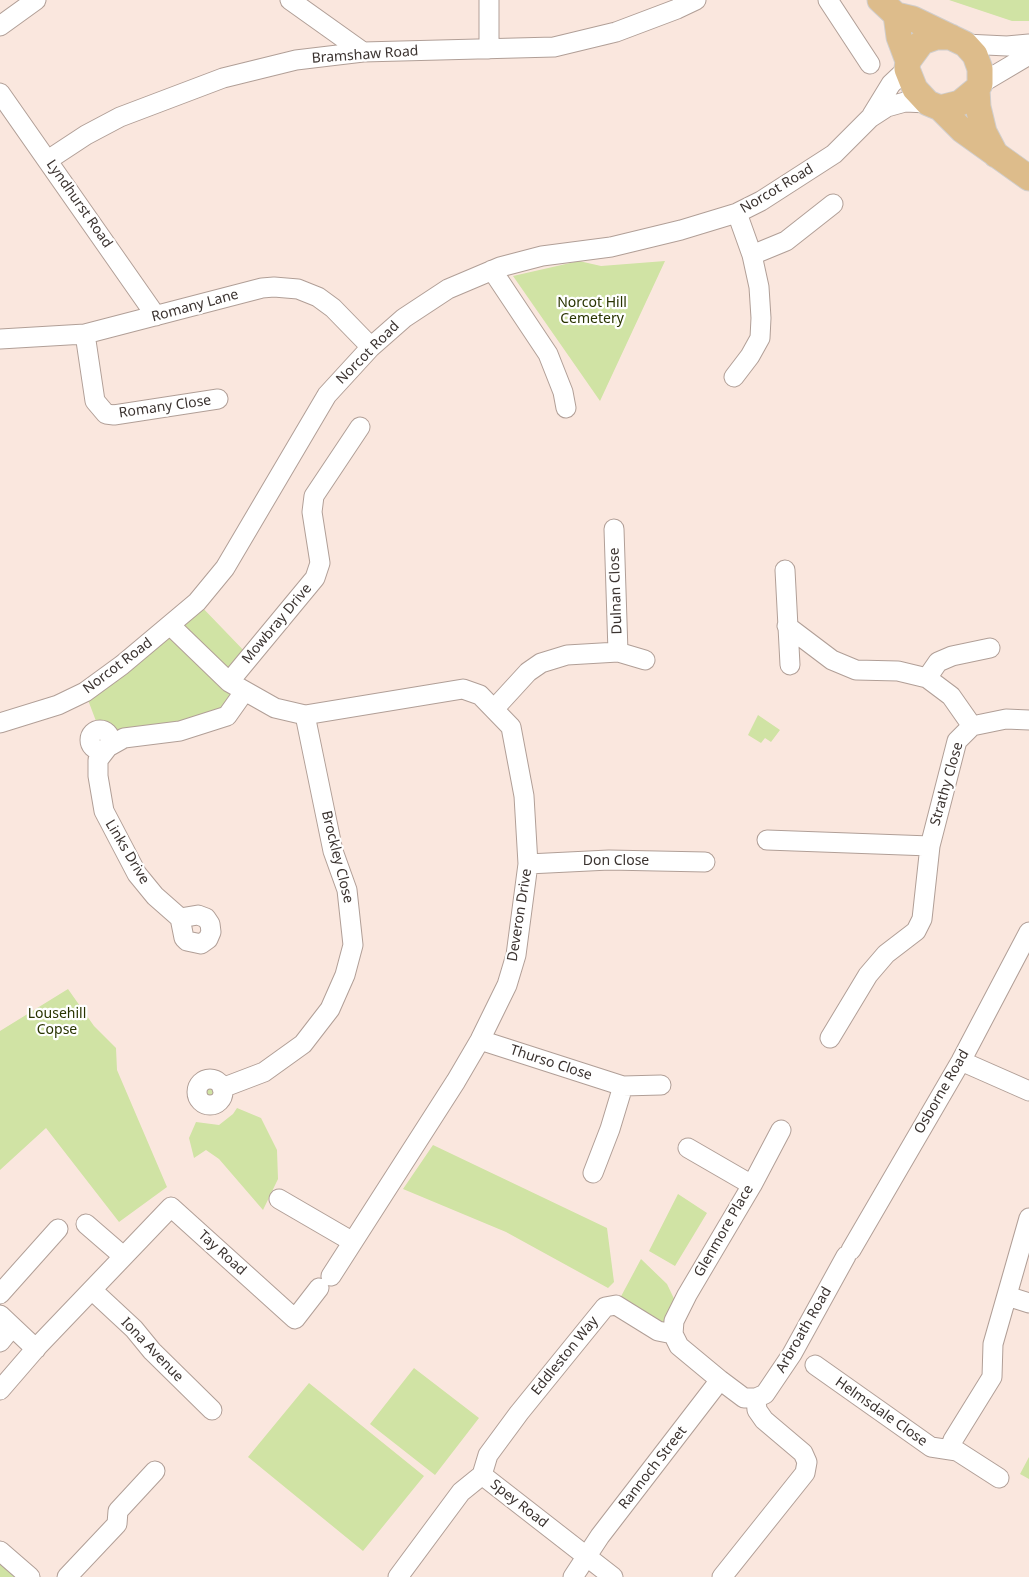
<!DOCTYPE html>
<html>
<head>
<meta charset="utf-8">
<style>
	body { margin:0 }
	canvas { display:block; background:#fae7de }
</style>
</head>
<body>
<canvas width="1029" height="1577"></canvas>
<script>
const g = document.querySelector('canvas').getContext('2d');
g.lineJoin = 'round';
function paint(path, color) { g.fillStyle = color; g.fill(path, 'evenodd'); }
const toPath = rows => new Path2D(rows.map(r => 'M' + r).join(''));
function strokePath(path, color, width, dash) { g.strokeStyle = color; g.lineWidth = width; g.lineCap = dash ? 'butt' : 'round'; g.setLineDash(dash || []); g.stroke(path); }
function label(font, color, halo, rows, align = 'center') {
  g.font = font + ' "Noto Sans",sans-serif'; g.lineWidth = 4.5; g.setLineDash([]); g.textBaseline = 'middle'; g.strokeStyle = halo; g.fillStyle = color; for (const [text, x, y, turn = 0] of rows) {
    g.save(); g.translate(x, y); g.rotate((+turn || 0) * Math.PI / 180); g.textAlign = isNaN(turn) ? turn : align; if (halo) g.strokeText(text, 0, 0); g.fillText(text, 0, 0); g.restore();
  }
}
paint(toPath([
	[949,0,1029,0,1029,21,1012,21],
	[579,261,601,266,665,261,600,401,513,276],
	[197,602,250,657,229,682,244,692,227,716,99,751,92,748,89,740,91,734,99,729,85,692],
	[758,715,780,730,771,742,765,738,761,743,748,735],
	[68,989,94,1026,116,1048,117,1070,167,1187,119,1222,46,1128,0,1170,0,1031],
	'197 1092a13 13 0 1 1 26 0a13 13 0 1 1-26 0Z',
	[237,1108,261,1118,277,1150,278,1179,263,1210,219,1159,206,1150,194,1158,189,1138,196,1122,219,1125,233,1114],
	[433,1145,607,1228,614,1282,608,1288,506,1232,403,1189],
	[678,1194,707,1213,675,1266,649,1251],
	[641,1259,667,1284,677,1305,668,1327,618,1302],
	[414,1368,479,1418,435,1475,370,1424],
	[309,1383,424,1476,363,1551,248,1457],
	[1029,1457,1029,1479,1020,1474],
	[0,1558,22,1577,0,1577]
]), '#d0e3a4');
const minor = toPath([
	[290,0,363,52],
	[489,0,489,49],
	[828,0,870,64],
	[0,26,36,0],
	[965,44,1007,46,1029,44],
	[980,84,1029,55],
	[0,93,156,316],
	[872,115,891,84,907,69],
	[48,160,86,135,120,117,223,78,296,60,363,52,554,47,616,32,677,9,696,0],
	[752,255,786,241,833,204],
	[492,270,548,354,563,392,566,408],
	[85,334,95,401,106,414,114,415,218,399],
	[0,339,85,334,262,288,274,287,298,289,318,297,333,308,371,347],
	[734,377,750,356,760,338,761,318,759,287,752,255,737,213],
	[614,529,618,652],
	[785,570,790,665],
	[171,626,229,682,275,708,305,715,463,689,480,695,511,727,524,796,528,864,516,955,507,985,480,1040,456,1081,331,1276],
	[787,626,832,660,856,670,898,671,927,678,951,696,972,726],
	[927,678,938,662,952,656,990,648],
	[229,682,315,578,320,563,312,512,314,496,360,427],
	[495,708,528,672,541,663,567,655,618,652,645,660],
	[0,723,58,705,85,692,122,665,197,602,225,568,327,395,371,347,404,318,448,289,500,267,542,256,611,247,681,230,737,213,761,201,834,154,870,118,887,107,905,102,928,103],
	'90 740a10 10 0 1 1 20 0a10 10 0 1 1-20 0Z',
	[767,840,930,846],
	[528,864,609,860,705,862],
	[180,918,198,915,206,918,210,924,211,932,208,939,201,944,187,941,184,938,180,918,155,896,137,874,104,811,98,776,98,760,108,747,124,738,180,731,227,716,244,692],
	[830,1038,868,975,886,954,916,931,922,919,930,846,957,741,972,726,1006,719,1029,720],
	[480,1040,623,1086,661,1085],
	[961,1061,1029,1091],
	'197 1092a13 13 0 1 1 26 0a13 13 0 1 1-26 0Z',
	[222,1088,264,1072,303,1044,330,1009,345,975,353,945,347,890,333,851,305,715],
	[688,1148,752,1185],
	[593,1173,610,1129,623,1086],
	[279,1199,353,1242],
	[86,1224,123,1256],
	[851,1250,961,1061,1029,932],
	[92,1290,134,1329,152,1351,212,1410],
	[0,1294,58,1229],
	[1007,1296,1029,1303],
	[0,1315,36,1349],
	[673,1334,674,1321,687,1295,752,1185,781,1130],
	[0,1342,12,1327],
	[815,1365,931,1447,957,1451,999,1478],
	[0,1390,38,1346,171,1207,295,1319,319,1288],
	[756,1398,765,1394,792,1354,846,1256],
	[950,1448,953,1440,992,1377,993,1344,1029,1218],
	[482,1475,488,1455,519,1413,605,1307,616,1305,658,1331,673,1334,679,1346,720,1380,744,1398,756,1398,757,1410,764,1420,803,1453,807,1462,805,1473,722,1577],
	[0,1551,30,1577],
	[67,1577,117,1524,118,1511,155,1471],
	[398,1577,461,1492,482,1475,613,1577],
	[573,1577,600,1536,720,1380]
]);
const major = toPath([
	[880,0,896,15,913,19,965,44,975,55,980,69,980,84,977,89,960,103,940,108,928,103,915,89,907,69,908,61,922,42,936,37,951,37],
	[896,15,899,37,908,61],
	[977,89,978,107,984,132,996,155],
	[940,108,962,130,1029,178]
]);
strokePath(minor, '#b19f97', 21);
strokePath(major, '#d0cecd', 27);
strokePath(minor, '#fff', 19);
strokePath(major, '#ddbc8b', 25);
label('14px', '#3b3330', '#fff', [
	["Bramshaw Road",365,55,-4],
	["Norcot Road",777,189,-31],
	["Lyndhurst Road",79,204,55],
	["Romany Lane",195,306,-15],
	["Norcot Road",368,353,-45],
	["Romany Close",165,407,-8],
	["Dulnan Close",616,591,-92],
	["Mowbray Drive",277,624,-50],
	["Norcot Road",118,666,-37],
	["Strathy Close",947,784,-74],
	["Links Drive",127,852,59],
	["Brockley Close",337,857,76],
	["Don Close",616,861],
	["Deveron Drive",520,915,-81],
	["Thurso Close",551,1063,18],
	["Osborne Road",942,1092,-60],
	["Glenmore Place",724,1231,-60],
	["Tay Road",222,1253,42],
	["Arbroath Road",804,1330,-60],
	["Iona Avenue",152,1350,46],
	["Eddleston Way",565,1356,-51],
	["Helmsdale Close",881,1412,35],
	["Rannoch Street",653,1468,-52],
	["Spey Road",519,1504,38]
]);
label('14px', '#293401', '#fff', [
	["Norcot Hill",592,303],
	["Cemetery",592,319],
	["Lousehill",57,1014],
	["Copse",57,1030]
]);
</script>
</body>
</html>
